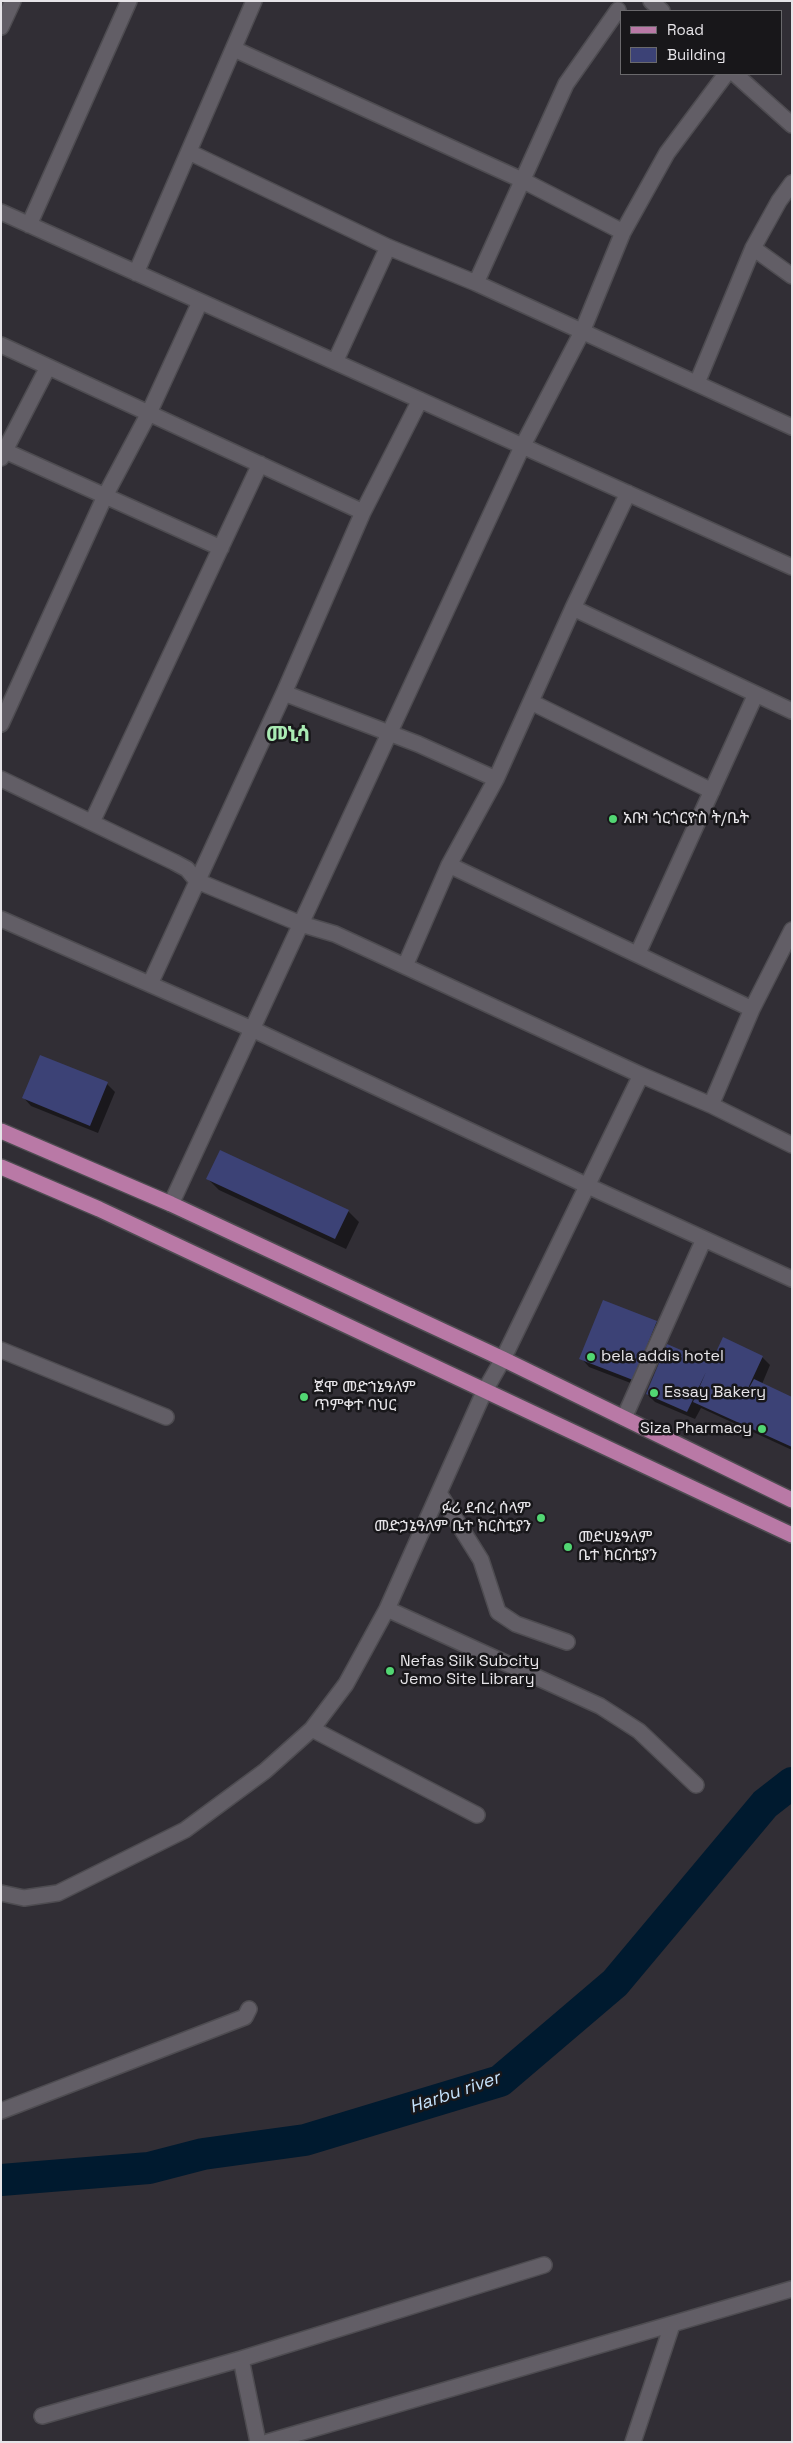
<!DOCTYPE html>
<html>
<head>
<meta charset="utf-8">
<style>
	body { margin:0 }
	#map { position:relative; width:793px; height:2443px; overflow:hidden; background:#312e35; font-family:"Space Grotesk",sans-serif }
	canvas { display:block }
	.frame { position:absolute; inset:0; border:2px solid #e6e4e8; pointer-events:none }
	.legend { position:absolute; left:620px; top:10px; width:162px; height:65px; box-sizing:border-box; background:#18171a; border:1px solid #6a696c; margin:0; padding:6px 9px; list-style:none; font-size:15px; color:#e6e4e8 }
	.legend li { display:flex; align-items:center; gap:10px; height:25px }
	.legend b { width:25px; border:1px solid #6a696c }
</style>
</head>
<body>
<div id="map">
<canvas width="793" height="2443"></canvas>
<div class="frame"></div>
<ul class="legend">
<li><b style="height:6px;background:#b979a6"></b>Road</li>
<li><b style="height:14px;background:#3c4276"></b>Building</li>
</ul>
</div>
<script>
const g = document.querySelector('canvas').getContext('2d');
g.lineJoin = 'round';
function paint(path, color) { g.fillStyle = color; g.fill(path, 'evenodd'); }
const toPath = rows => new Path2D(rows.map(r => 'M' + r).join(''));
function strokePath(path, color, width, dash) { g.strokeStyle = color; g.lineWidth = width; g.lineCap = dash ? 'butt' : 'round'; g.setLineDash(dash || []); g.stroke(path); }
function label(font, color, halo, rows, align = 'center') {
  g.font = font + ' "Space Grotesk","Noto Sans Ethiopic",sans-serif'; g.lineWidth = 5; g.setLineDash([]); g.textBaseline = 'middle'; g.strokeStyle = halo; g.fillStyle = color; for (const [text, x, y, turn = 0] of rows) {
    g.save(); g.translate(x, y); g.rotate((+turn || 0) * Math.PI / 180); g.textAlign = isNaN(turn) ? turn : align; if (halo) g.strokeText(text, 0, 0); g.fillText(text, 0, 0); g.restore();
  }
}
paint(toPath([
	[107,1084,115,1092,98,1133,31,1106,23,1097],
	[208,1179,348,1211,359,1222,346,1249,219,1190],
	[656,1322,664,1331,641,1387,589,1367,581,1358],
	[762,1357,770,1365,762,1384,792,1399,792,1450,701,1408,695,1419,655,1402,647,1394,712,1365]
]), '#0007');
strokePath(toPath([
	[1,2180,149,2168,203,2154,305,2140,500,2081,615,1983,765,1804,792,1783]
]), '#001a2f', 32);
paint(toPath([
	[40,1055,108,1082,90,1126,22,1098],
	[220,1150,349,1210,335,1239,206,1179],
	[603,1300,657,1321,633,1380,579,1359],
	[723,1337,763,1356,743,1399,754,1379,792,1397,792,1447,693,1402,706,1372,687,1412,646,1394,667,1344,711,1363]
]), '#3c4276');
const minor = toPath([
	[651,1,662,11],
	[1,27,13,1],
	[234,49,522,180,623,232],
	[735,74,792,125],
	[189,152,388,247,476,283,792,427],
	[1,212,792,567],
	[29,225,129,1],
	[753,248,792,276],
	[136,273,254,1],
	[476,283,566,84,618,10],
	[1,345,363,512],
	[335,362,388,247],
	[697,383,753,248,779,201,792,183],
	[420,400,363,512,284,693,418,744,496,779],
	[5,451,221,548],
	[1,458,48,367],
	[573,608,792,711],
	[531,702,712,791],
	[1,724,105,496,149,413,200,302],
	[1,779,174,862,187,869,197,881,301,924,335,934,641,1075],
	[92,822,260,464],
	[449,865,752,1009],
	[1,919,252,1029,588,1186,792,1279],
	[638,953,755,696],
	[405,966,449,865,496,779,573,608,628,493],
	[150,984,284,693],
	[711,1105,792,1145],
	[171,1204,522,447,582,332,623,232,667,153,726,74],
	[1,1350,166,1417],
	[624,1418,704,1239],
	[439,1493,481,1560,498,1612,516,1624,567,1642],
	[387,1609,600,1706,639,1731,696,1785],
	[312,1729,477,1815],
	[1,1893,24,1898,58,1893,185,1830,265,1771,312,1729,346,1684,387,1609,484,1392,503,1359,641,1075,711,1105,752,1009,792,930],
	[1,2111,245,2017,249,2009],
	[241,2359,258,2442],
	[42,2416,241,2359,544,2265],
	[268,2442,792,2289],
	[633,2442,672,2325]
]);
const major = toPath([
	[1,1131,171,1204,503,1359,792,1500],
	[1,1167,99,1209,792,1535]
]);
strokePath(minor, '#4e4c51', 18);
strokePath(major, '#4e4c51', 18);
strokePath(minor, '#625e66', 15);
strokePath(major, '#b979a6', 15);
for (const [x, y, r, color] of [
	[613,819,5,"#52d673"],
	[591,1357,5,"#52d673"],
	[654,1393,5,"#52d673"],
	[304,1397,5,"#52d673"],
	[762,1429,5,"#52d673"],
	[541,1518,5,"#52d673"],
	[568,1547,5,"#52d673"],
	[390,1671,5,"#52d673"]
]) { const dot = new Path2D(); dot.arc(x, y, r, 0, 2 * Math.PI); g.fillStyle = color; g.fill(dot); strokePath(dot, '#18171a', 2); }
label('16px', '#e6e4e8', '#18171a', [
	["አቡነ ጎርጎርዮስ ት/ቤት",623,819],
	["bela addis hotel",601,1357],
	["ጀሞ መድኀኔዓለም",314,1388],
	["ጥምቀተ ባህር",314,1406],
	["Essay Bakery",664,1393],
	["Siza Pharmacy",752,1429,"right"],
	["ፉሪ ደብረ ሰላም",531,1509,"right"],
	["መድኃኔዓለም ቤተ ክርስቲያን",531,1527,"right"],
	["መድሀኔዓለም",578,1538],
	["ቤተ ክርስቲያን",578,1556],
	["Nefas Silk Subcity",400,1662],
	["Jemo Site Library",400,1680]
], 'left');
label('italic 18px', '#c5e2fc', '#18171a', [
	["Harbu river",455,2093,-19]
]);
label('bold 21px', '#a9eab3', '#18171a', [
	["መኒሳ",288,735]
]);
</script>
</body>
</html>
